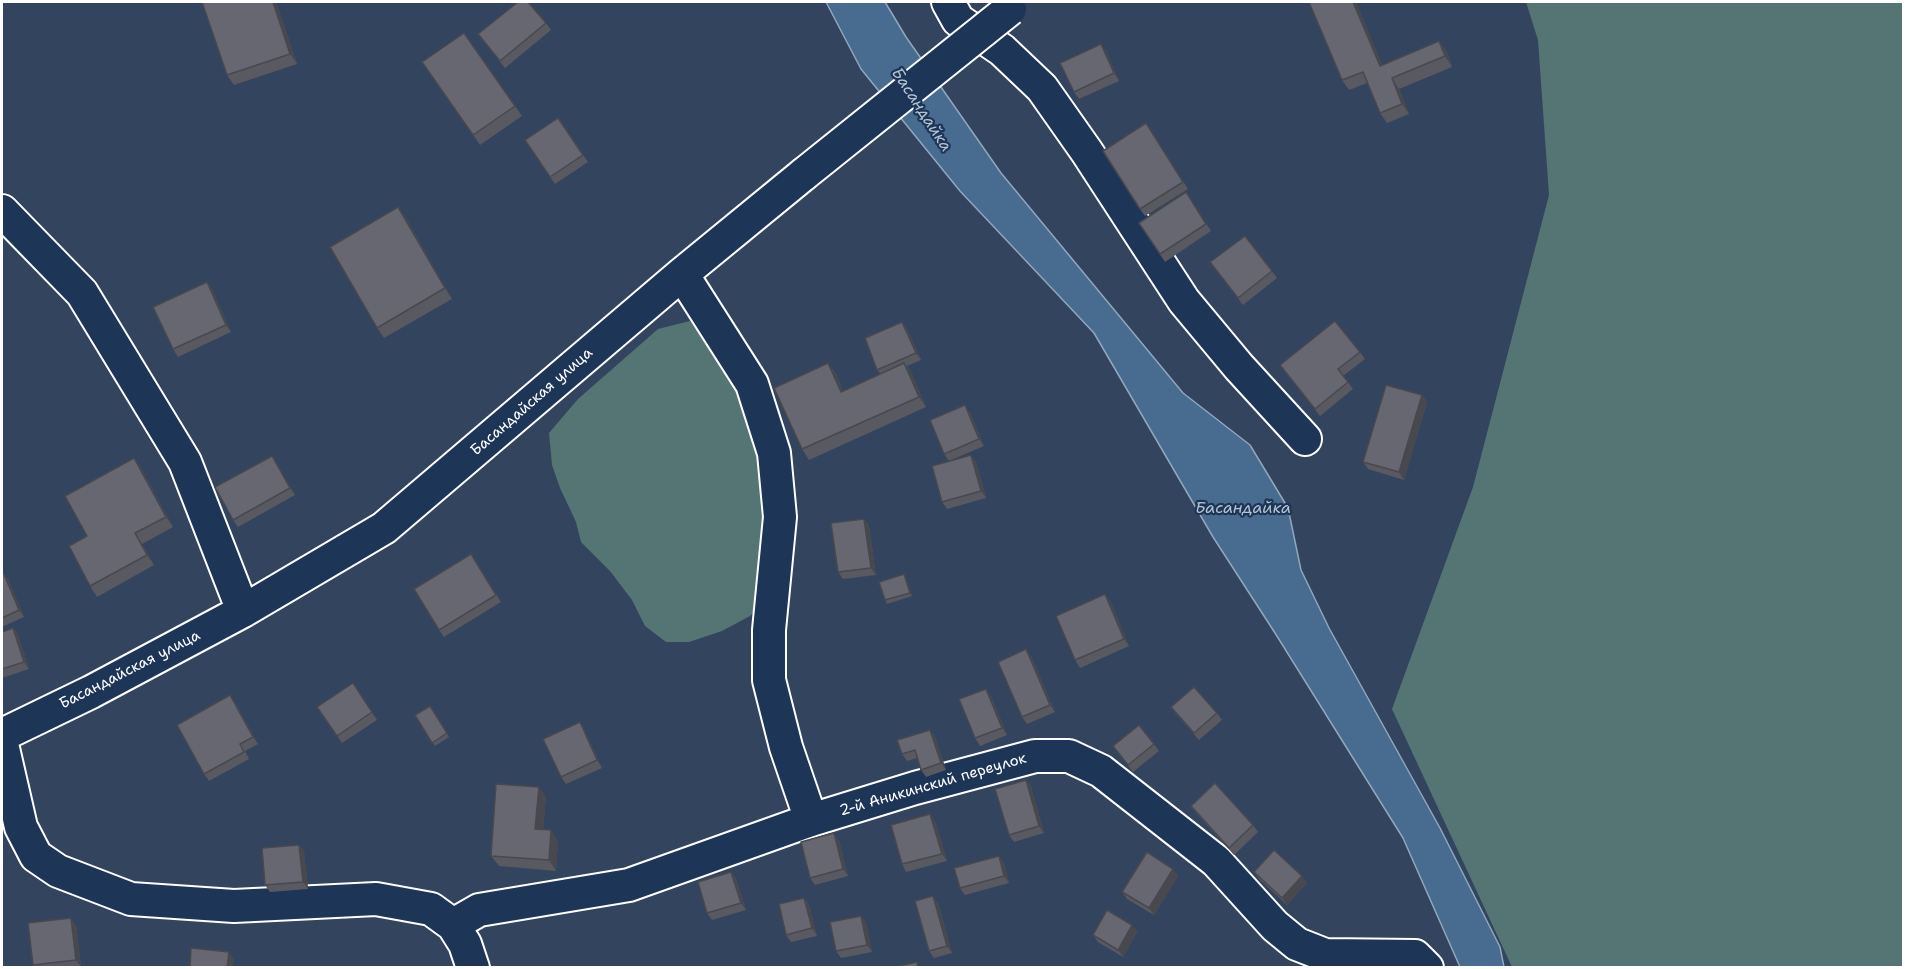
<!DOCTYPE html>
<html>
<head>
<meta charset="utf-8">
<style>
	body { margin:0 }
	#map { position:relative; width:1905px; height:969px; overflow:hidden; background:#33445f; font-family:"Shantell Sans",sans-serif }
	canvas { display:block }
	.frame { position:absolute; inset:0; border:3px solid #fff; pointer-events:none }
</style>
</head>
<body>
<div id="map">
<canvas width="1905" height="969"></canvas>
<div class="frame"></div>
</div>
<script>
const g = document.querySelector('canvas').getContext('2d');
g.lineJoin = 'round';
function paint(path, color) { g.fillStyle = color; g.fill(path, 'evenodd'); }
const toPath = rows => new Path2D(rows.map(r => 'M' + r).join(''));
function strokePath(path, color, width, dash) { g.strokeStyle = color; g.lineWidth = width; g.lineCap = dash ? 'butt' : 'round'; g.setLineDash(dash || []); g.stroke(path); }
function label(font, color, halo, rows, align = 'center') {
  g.font = font + ' "Shantell Sans",sans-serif'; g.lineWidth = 4.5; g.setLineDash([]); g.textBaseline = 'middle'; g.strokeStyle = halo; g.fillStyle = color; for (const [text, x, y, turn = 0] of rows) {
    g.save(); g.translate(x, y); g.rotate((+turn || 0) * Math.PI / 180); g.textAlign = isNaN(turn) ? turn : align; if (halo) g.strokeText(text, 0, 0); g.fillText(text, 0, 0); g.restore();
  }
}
paint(toPath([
	[1526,2,1903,2,1903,967,1512,967,1392,709,1473,487,1549,195,1538,40],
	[690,321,731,377,749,420,760,440,769,596,750,616,722,631,689,642,666,642,645,626,632,600,610,571,581,542,576,522,560,488,552,465,549,433,578,399,658,329]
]), '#557574');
const water = toPath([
	[826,2,885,2,906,37,1001,173,1183,393,1250,445,1288,508,1301,570,1329,628,1440,828,1500,947,1504,967,1460,967,1403,838,1275,633,1213,537,1094,333,960,191,861,69,826,2]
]);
paint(water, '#476c8f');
strokePath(water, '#91a7bc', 1.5);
const minor = toPath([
	[948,2,958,20,1002,50,1042,88,1087,152,1184,301,1239,367,1305,439],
	[2,211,82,293,185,462,243,611],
	[682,274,752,384,774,453,780,517,769,630,769,680,786,747,811,820],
	[2,735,91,692,243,611,384,528,682,274,804,174],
	[2,744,21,827,36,856,58,871,131,899,234,906,376,899,431,909,453,925,465,944,473,968],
	[453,925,479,910,629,885,811,820,915,788,1035,756,1069,756,1101,771,1216,861,1275,926,1297,944,1325,955,1415,956,1427,968]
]);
strokePath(minor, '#fff', 36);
strokePath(minor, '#1d3557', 32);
const minorBridge = toPath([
	[804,174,1010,9]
]);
strokePath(minorBridge, '#fff', 36, []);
strokePath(minorBridge, '#1d3557', 32);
paint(toPath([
	[276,2,297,64,234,85,227,75],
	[1356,2,1382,65,1439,41,1447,52,1452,67,1399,89,1409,114,1387,123,1380,113,1367,83,1349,90,1342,80],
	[546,23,551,30,505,68,478,34],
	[464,33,522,116,480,145,422,62],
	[1106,51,1119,81,1079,99,1074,92],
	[558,118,588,162,555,184,525,140],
	[1146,123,1188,189,1145,216,1140,209],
	[1186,192,1211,231,1165,262,1139,223],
	[398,207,406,218,452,299,384,338,377,328],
	[1215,269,1272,271,1277,278,1243,305],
	[207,282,212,289,231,332,178,357,173,349],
	[902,322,907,329,921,360,907,366,912,374,926,407,809,460,802,449,828,363,836,374,843,391,881,374,877,370],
	[1360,352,1365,359,1343,376,1353,389,1320,416,1280,365],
	[1422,395,1427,402,1404,480,1368,469,1363,462],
	[970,412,984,446,949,461,944,454],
	[971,455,976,462,986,498,947,509,942,502],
	[272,456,295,495,238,527,233,520],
	[141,468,173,527,142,544,154,565,97,597,90,586,87,536],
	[864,519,869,526,876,575,843,579,838,572],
	[471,554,501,602,444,637,439,630],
	[2,572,8,579,24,617,2,627],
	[906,578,912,596,887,604,885,600],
	[1105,594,1110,601,1129,646,1080,668,1075,660],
	[13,628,18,635,29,669,2,678,2,632],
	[1031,656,1055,712,1027,724,1022,717],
	[353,683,377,720,342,743,317,707],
	[991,696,1007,735,980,746,975,738],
	[235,702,258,744,245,751,249,759,209,781,204,774],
	[430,706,449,737,435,746,415,715],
	[1171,707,1217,713,1222,720,1199,740,1176,714],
	[580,722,584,729,602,768,566,784,561,777],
	[930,730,935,737,946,770,926,777,921,770,917,758,907,761,902,754],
	[1154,744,1159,751,1133,772,1113,746],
	[1026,780,1031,787,1044,833,1014,842,1009,835],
	[539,787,546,797,543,830,558,841,556,871,499,866,491,856],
	[1191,806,1253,825,1258,832,1234,855,1196,813],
	[935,821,947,861,906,872,902,864],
	[839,841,848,876,815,885,810,878],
	[299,845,304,852,308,889,270,892,265,885],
	[1004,863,1009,883,965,895,960,888],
	[731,872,736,879,746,910,712,920,707,913],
	[1254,872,1302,876,1307,883,1287,905,1259,879],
	[1178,876,1154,915,1127,899,1122,892],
	[804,898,809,905,817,936,791,942,786,935],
	[938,903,952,953,934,958,929,951],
	[861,916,866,923,872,952,841,958,836,951],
	[76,925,81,967,34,968,33,965],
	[1132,925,1137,932,1123,957,1098,942,1093,935]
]), '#595961');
paint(toPath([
	[273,2,276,2,297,64,290,54],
	[1353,2,1356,2,1387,76,1380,66],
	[1439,41,1447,52,1452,67,1445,56],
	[1101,44,1106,51,1119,81,1114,73],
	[1392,78,1399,89,1409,114,1402,104],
	[398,207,406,218,452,299,445,288],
	[207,282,212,289,231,332,226,325],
	[902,322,907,329,921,360,916,353],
	[828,363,836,374,848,402,841,392],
	[904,363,912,374,926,407,919,397],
	[1422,395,1427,402,1404,480,1399,472],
	[965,405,970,412,984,446,979,439],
	[971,455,976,462,986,498,981,491],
	[272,456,277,463,295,495,290,488],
	[134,458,141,468,173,527,166,517],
	[864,519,869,526,876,575,871,568],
	[135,533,142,544,154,565,147,555],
	[3,572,8,579,24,617,19,610],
	[904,574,906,578,912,596,910,593],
	[1105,594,1110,601,1129,646,1124,639],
	[13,628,18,635,29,669,24,662],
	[1026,649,1031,656,1055,712,1050,705],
	[986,689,991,696,1007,735,1002,728],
	[230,695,235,702,258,744,253,737],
	[580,722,584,729,602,768,597,760],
	[930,730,935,737,946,770,941,763],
	[1026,780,1031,787,1044,833,1039,826],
	[539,787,546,797,542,839,535,829],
	[930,814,935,821,947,861,942,854],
	[551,830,558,841,556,871,549,860],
	[834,833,839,841,848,876,843,869],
	[299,845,304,852,308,889,303,882],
	[999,856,1004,863,1009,883,1004,876],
	[1173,869,1178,876,1154,915,1149,908],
	[731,872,736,879,746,910,741,903],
	[1302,876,1307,883,1287,905,1282,898],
	[933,896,938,903,952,953,947,946],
	[804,898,809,905,817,936,812,928],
	[861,916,866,923,872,952,867,945],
	[71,918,76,925,81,967,76,960],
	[1132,925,1137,932,1123,957,1118,950],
	[229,952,234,959,233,968,227,968]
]), '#48484f');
const building = toPath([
	[202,2,273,2,290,54,227,75,202,2],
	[518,2,528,2,546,23,500,61,478,34,518,2],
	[1309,2,1353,2,1380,66,1439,41,1445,56,1392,78,1402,104,1380,113,1363,72,1342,80,1309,2],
	[464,33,515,106,473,135,422,62,464,33],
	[1101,44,1114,73,1074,92,1060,63,1101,44],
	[558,118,583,155,550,177,525,140,558,118],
	[1146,123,1183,182,1140,209,1103,151,1146,123],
	[1186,192,1206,224,1160,254,1139,223,1186,192],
	[398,207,445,288,377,328,330,247,398,207],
	[1245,236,1272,271,1238,298,1210,262,1245,236],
	[207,282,226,325,173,349,153,307,207,282],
	[1335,321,1360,352,1338,369,1348,382,1315,409,1280,365,1335,321],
	[902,322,916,353,877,370,865,338,902,322],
	[828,363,841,392,904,363,919,397,802,449,774,388,828,363],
	[1386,385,1422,395,1399,472,1363,462,1386,385],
	[965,405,979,439,944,454,930,420,965,405],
	[971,455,981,491,942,502,932,466,971,455],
	[272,456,290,488,233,520,215,487,272,456],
	[134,458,166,517,135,533,147,555,90,586,69,546,87,536,65,496,134,458],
	[864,519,871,568,838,572,831,523,864,519],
	[471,554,496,595,439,630,414,589,471,554],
	[2,572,3,572,19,610,2,618,2,572],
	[904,574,910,593,885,600,879,582,904,574],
	[1105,594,1124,639,1075,660,1056,616,1105,594],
	[13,628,24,662,2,669,2,632,13,628],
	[1026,649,1050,705,1022,717,998,662,1026,649],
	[353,683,372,712,337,736,317,707,353,683],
	[1194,687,1217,713,1194,733,1171,707,1194,687],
	[986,689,1002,728,975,738,959,699,986,689],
	[230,695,253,737,240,744,244,752,204,774,177,725,230,695],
	[430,706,447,733,432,743,415,715,430,706],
	[580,722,597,760,561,777,543,739,580,722],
	[1139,725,1154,744,1128,765,1113,746,1139,725],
	[930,730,941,763,921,770,915,750,902,754,897,740,930,730],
	[1026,780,1039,826,1009,835,995,789,1026,780],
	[1215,783,1253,825,1229,848,1191,806,1215,783],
	[496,784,539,787,535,829,551,830,549,860,491,856,496,784],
	[930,814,942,854,902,864,891,825,930,814],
	[834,833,843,869,810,878,801,842,834,833],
	[299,845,303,882,265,885,262,848,299,845],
	[1274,850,1302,876,1282,898,1254,872,1274,850],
	[1147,852,1173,869,1149,908,1122,892,1147,852],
	[999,856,1004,876,960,888,954,868,999,856],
	[731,872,741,903,707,913,698,882,731,872],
	[933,896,947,946,929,951,915,901,933,896],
	[804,898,812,928,786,935,779,904,804,898],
	[1107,910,1132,925,1118,950,1093,935,1107,910],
	[861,916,867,945,836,951,830,922,861,916],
	[71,918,76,960,33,965,28,923,71,918],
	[191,948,229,952,227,968,190,968,191,948],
	[917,962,918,968,890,968,917,962]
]);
paint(building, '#676771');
strokePath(building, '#48484f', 1.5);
label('15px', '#fff', '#1d3557', [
	["Басандайская улица",532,402,-41],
	["Басандайская улица",130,670,-27],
	["2-й Аникинский переулок",933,785,-16]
]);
label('italic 16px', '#b5c4d2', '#1d3557', [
	["Басандайка",921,110,57],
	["Басандайка",1243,509]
]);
</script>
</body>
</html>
